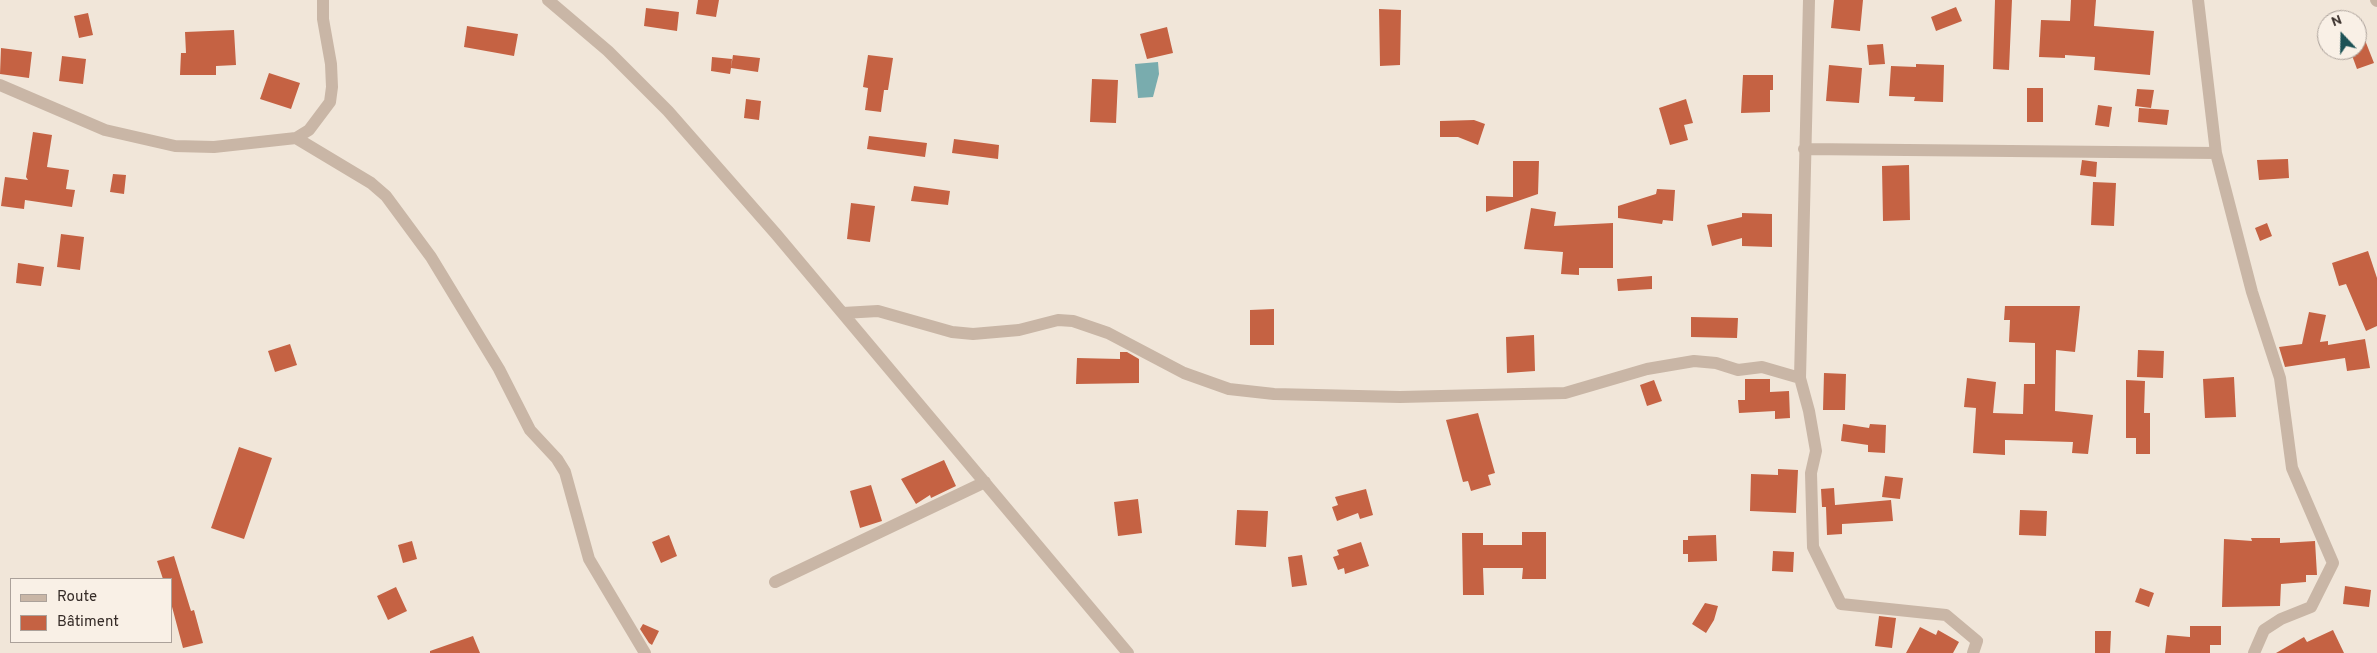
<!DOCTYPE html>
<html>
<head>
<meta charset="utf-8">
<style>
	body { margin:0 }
	#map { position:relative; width:2377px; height:653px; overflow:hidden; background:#f1e6d9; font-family:Overpass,sans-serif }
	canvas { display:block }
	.legend { position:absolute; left:10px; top:578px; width:162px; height:65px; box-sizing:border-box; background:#f9f0e6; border:1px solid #aba19a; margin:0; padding:6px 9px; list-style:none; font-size:15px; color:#352b27 }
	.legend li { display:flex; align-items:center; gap:10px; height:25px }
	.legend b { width:25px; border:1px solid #aba19a }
	.north { position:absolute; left:2317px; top:10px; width:50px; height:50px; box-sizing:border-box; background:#f9f0e6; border:1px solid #aba19a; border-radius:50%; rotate:339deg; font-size:14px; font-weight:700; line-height:20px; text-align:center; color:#352b27 }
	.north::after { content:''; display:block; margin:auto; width:18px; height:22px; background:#1d5256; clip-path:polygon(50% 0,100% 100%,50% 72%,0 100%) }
</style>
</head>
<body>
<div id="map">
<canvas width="2377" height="653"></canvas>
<ul class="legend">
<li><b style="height:6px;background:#c9b6a6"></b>Route</li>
<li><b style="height:14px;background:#c56243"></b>Bâtiment</li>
</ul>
<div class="north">N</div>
</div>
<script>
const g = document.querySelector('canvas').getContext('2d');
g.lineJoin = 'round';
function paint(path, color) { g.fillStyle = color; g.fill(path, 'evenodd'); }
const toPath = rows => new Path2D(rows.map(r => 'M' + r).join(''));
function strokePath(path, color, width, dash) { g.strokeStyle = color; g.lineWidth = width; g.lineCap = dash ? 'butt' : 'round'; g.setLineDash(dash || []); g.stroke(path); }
paint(toPath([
	[1158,62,1159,74,1153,97,1138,98,1135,64]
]), '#79acae');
paint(toPath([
	[698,0,719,0,716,17,696,14],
	[1834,0,1863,0,1860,31,1831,28],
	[1995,0,2012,0,2009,70,1993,69],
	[2071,0,2096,0,2094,26,2154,31,2150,75,2094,70,2095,57,2065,55,2065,58,2039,57,2041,20,2070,21],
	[1956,7,1962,21,1936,31,1931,17],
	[646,8,679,12,677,31,644,26],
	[1379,9,1401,10,1400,65,1380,66],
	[88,13,93,35,79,38,74,16],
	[2357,20,2374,63,2357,69,2350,50,2357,50],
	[467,26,518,34,514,56,464,47],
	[1167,27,1173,53,1147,59,1140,34],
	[234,30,236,65,216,66,216,75,180,75,181,53,186,53,185,32],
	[1883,44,1885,64,1869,65,1867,45],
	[1,48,32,52,29,78,0,74],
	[733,55,760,58,758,72,731,68,730,74,711,71,712,57,732,59,731,68],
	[868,55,893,58,888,90,884,90,881,112,865,110,868,88,863,87],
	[62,56,86,59,83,84,59,81],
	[1916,64,1944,65,1943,102,1914,101,1915,97,1889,96,1891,66,1916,67],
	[1829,65,1862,68,1859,103,1826,101],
	[269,73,300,83,291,109,260,99],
	[1743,75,1773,75,1773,90,1770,90,1770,112,1741,113],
	[1092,79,1118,80,1116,123,1090,122],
	[2027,88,2043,88,2043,122,2027,122],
	[2137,89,2154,90,2151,108,2135,106],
	[746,99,761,101,759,120,744,118],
	[1686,99,1693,123,1684,125,1688,140,1670,145,1659,108],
	[2098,105,2112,107,2109,127,2095,125],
	[2139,108,2169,110,2167,125,2138,122],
	[1474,120,1485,124,1478,145,1458,137,1440,137,1440,121],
	[33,132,52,135,47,167,69,170,66,189,75,190,72,207,25,200,24,209,1,206,5,177,28,180,26,177],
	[869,136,927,143,925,157,867,149],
	[954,139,999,145,998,159,952,153],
	[2288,159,2289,178,2259,180,2257,160],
	[2082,160,2097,162,2096,177,2080,175],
	[1513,161,1539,161,1538,194,1486,212,1486,196,1513,197],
	[1909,165,1910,220,1883,221,1882,166],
	[113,174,126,175,124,194,110,192],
	[2093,182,2116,183,2114,226,2091,225],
	[914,186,950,191,948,205,911,201],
	[1657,189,1675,190,1673,221,1663,220,1662,224,1618,218,1618,206,1656,194],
	[851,203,875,206,870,242,847,239],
	[1531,208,1556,212,1554,226,1613,223,1613,268,1579,268,1579,275,1561,274,1563,252,1524,249],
	[1742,213,1772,214,1772,247,1742,246,1742,238,1712,246,1707,225,1742,217],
	[2267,223,2272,236,2260,241,2255,228],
	[61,234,84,237,80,270,57,267],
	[2368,251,2377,278,2377,326,2366,331,2346,284,2339,286,2332,263],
	[18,263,44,267,41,286,16,283],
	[1652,276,1652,289,1618,291,1617,279],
	[2005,306,2080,306,2075,352,2056,350,2055,411,2093,415,2088,454,2072,453,2073,442,2005,440,2005,455,1973,453,1976,408,1964,407,1967,378,1996,382,1993,413,2023,414,2024,384,2035,384,2035,343,2009,342,2010,320,2004,320],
	[1274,309,1274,345,1250,345,1250,310],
	[2309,312,2326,315,2320,342,2328,341,2328,345,2365,339,2370,368,2347,371,2345,358,2285,367,2279,347,2302,344],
	[1691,317,1738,318,1737,338,1691,337],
	[1534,335,1535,371,1507,373,1506,337],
	[290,344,297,365,275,372,268,351],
	[2138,350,2164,351,2163,378,2137,377],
	[1120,352,1127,352,1139,359,1139,383,1076,384,1077,358,1120,359],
	[1824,373,1846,374,1845,410,1823,410],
	[2234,377,2236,417,2205,418,2203,379],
	[1745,379,1770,379,1770,392,1789,391,1790,418,1775,419,1775,411,1739,413,1738,400,1745,400],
	[1654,380,1662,401,1647,406,1640,385],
	[2126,380,2145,381,2144,413,2150,413,2150,454,2136,454,2136,438,2126,438],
	[1478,413,1495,473,1488,475,1491,485,1471,491,1468,481,1463,482,1446,420],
	[1843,424,1869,428,1870,424,1886,425,1885,453,1868,452,1868,445,1841,441],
	[239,447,272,458,244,539,211,528],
	[944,460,956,486,931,498,930,495,916,504,901,479],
	[1778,469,1798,470,1796,513,1750,511,1751,474,1778,475],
	[1885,476,1903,478,1900,499,1882,497],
	[871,485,882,521,860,528,850,491],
	[1834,488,1835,505,1891,500,1893,521,1842,524,1842,534,1827,535,1826,507,1822,507,1821,489],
	[1366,489,1373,515,1360,519,1358,513,1337,521,1332,507,1338,505,1335,497],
	[1138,499,1142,533,1118,536,1114,502],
	[1237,510,1268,511,1266,547,1235,545],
	[2020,510,2047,511,2046,536,2019,535],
	[1522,532,1546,532,1546,579,1522,579,1523,568,1483,568,1484,595,1463,595,1462,533,1483,533,1483,545,1522,545],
	[669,535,677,556,661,563,652,542],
	[1716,535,1717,561,1688,562,1688,554,1683,554,1683,540,1688,540,1688,536],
	[2251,538,2280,538,2280,543,2315,541,2317,575,2306,575,2306,582,2281,584,2280,606,2222,607,2224,539,2252,541],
	[412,541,417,559,403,563,398,545],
	[1361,542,1369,566,1345,574,1344,568,1338,570,1333,557,1339,555,1337,550],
	[1773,551,1794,552,1793,572,1772,571],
	[1302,555,1307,585,1292,587,1288,557],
	[174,556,191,611,194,610,203,643,183,648,171,603,171,579,163,579,157,561],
	[2345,586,2371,590,2369,607,2343,604],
	[396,587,407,611,388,620,377,596],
	[2140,588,2154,593,2149,607,2135,602],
	[1705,603,1718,606,1714,620,1706,633,1692,624],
	[1879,616,1896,618,1892,648,1875,646],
	[643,624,659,631,652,645,649,643,640,629],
	[2190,626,2221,626,2221,645,2210,645,2210,653,2165,653,2167,635,2190,637],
	[1920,627,1936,635,1938,630,1959,642,1953,653,1906,653],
	[2333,630,2344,653,2276,653,2304,637,2307,642],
	[2095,631,2111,631,2110,653,2095,653],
	[473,636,480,653,430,653,430,651]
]), '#c56243');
strokePath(toPath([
	[548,0,608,51,668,111,776,234,1128,653],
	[1809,0,1800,378,1809,411,1816,451,1811,473,1813,547,1841,604,1946,615,1977,641,1973,653],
	[2198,0,2216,153,2252,292,2280,378,2292,468,2333,563,2311,607,2281,619,2264,630,2254,653],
	[2376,0,2377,1],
	[0,85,105,130,175,146,214,147,296,138,309,130,330,102,332,87,331,64,323,19,323,0],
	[296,138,371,183,386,196,431,257,499,369,530,430,557,459,565,472,589,559,645,653],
	[1804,149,2216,153],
	[843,313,878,311,952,332,973,334,1019,330,1058,320,1073,321,1108,333,1184,373,1229,389,1274,394,1400,397,1565,393,1647,369,1694,361,1716,363,1738,370,1762,367,1800,378],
	[775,582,985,482]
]), '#c9b6a6', 12);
</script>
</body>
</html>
